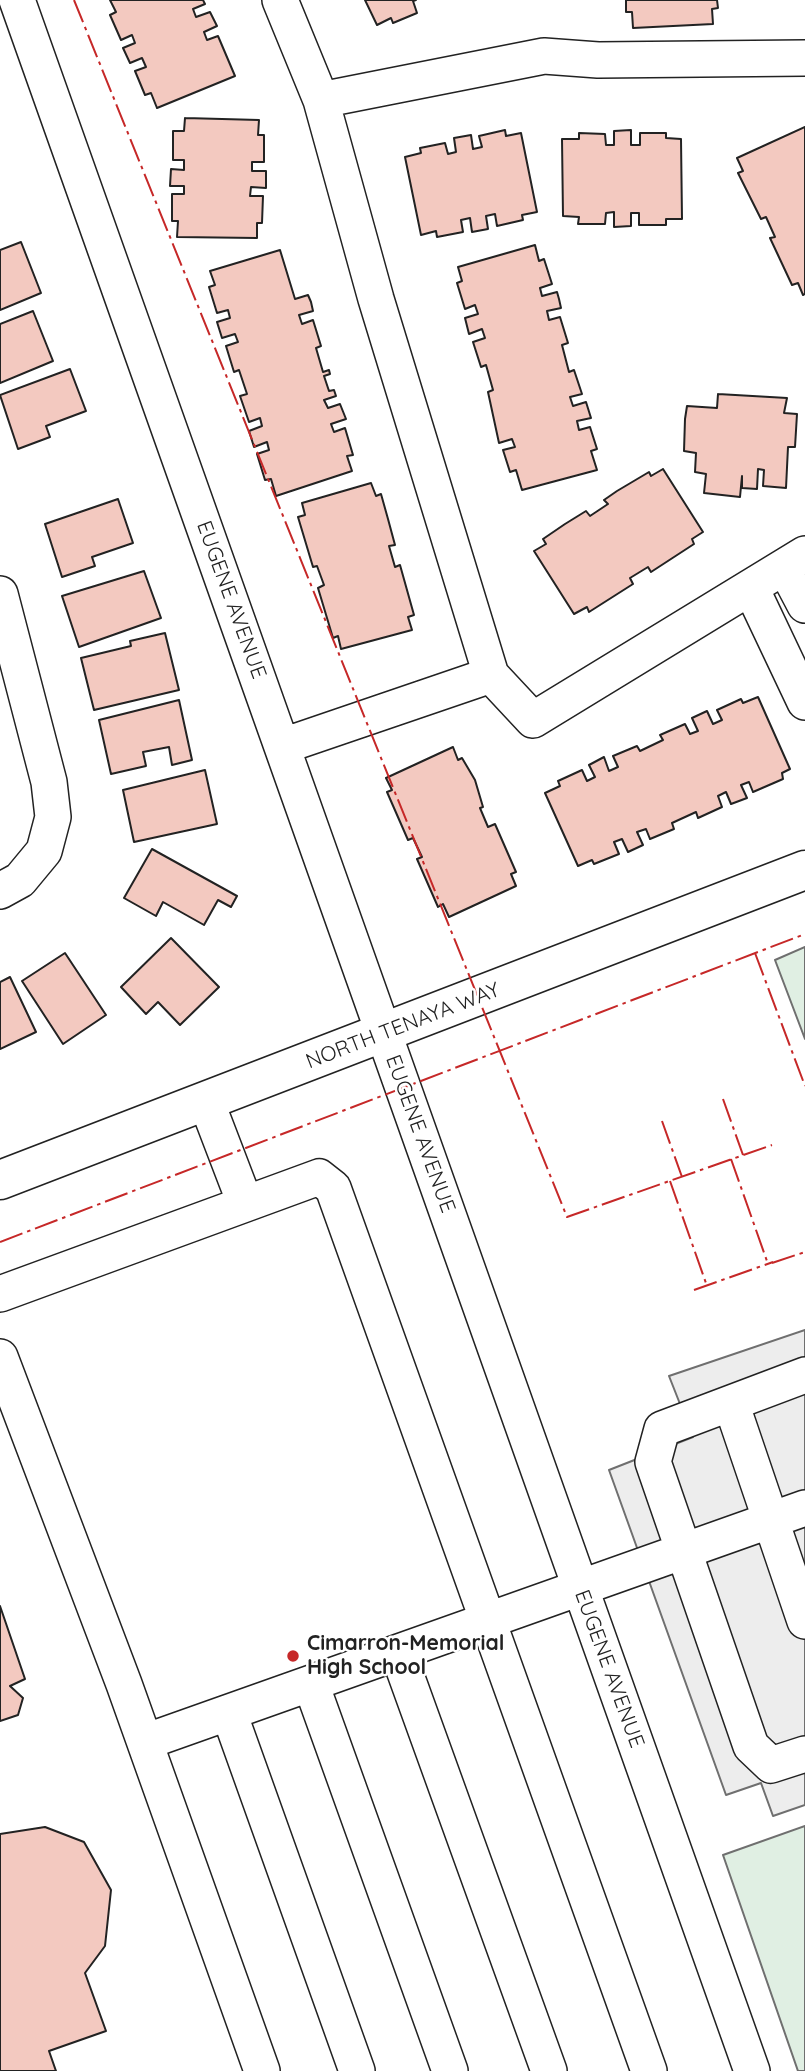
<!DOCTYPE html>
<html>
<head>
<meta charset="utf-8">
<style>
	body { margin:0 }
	canvas { display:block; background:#fff }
</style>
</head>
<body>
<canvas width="805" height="2071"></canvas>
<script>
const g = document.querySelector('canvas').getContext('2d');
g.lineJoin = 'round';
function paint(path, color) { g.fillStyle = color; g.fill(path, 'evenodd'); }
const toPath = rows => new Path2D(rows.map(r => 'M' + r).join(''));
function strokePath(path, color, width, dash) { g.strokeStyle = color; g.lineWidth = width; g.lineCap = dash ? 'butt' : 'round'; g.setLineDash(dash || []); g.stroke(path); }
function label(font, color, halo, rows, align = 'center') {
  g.font = font + ' Quicksand,sans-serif'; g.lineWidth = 5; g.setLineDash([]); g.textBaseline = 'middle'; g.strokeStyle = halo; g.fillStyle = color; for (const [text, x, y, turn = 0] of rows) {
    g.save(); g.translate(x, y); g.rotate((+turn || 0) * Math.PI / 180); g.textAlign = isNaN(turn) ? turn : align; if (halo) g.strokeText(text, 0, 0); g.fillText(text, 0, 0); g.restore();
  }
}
const green = toPath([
	[805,947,805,1039,775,960,805,947],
	[805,1826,805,2071,798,2071,723,1855,805,1826]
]);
paint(green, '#e0efe3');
strokePath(green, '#6f6f6f', 2);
const parking = toPath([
	[805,1330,805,1805,773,1816,761,1783,726,1795,609,1470,693,1437,669,1376,805,1330]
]);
paint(parking, '#ededed');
strokePath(parking, '#6f6f6f', 2);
const building = toPath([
	[110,0,203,0,205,4,193,9,196,17,210,12,217,26,204,32,207,40,218,36,235,76,157,108,151,93,145,95,135,71,146,67,142,58,130,63,123,48,135,43,132,35,121,40,110,15,116,12,110,0],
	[365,0,416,0,413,1,417,13,393,23,391,18,377,25,365,0],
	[626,0,717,0,718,8,712,9,713,24,633,28,632,12,626,12,626,0],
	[185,118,259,120,258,135,264,135,264,162,252,162,252,171,266,171,266,188,251,187,250,196,263,196,262,223,257,223,257,238,177,237,178,221,172,221,172,194,184,194,184,186,170,186,171,169,184,170,184,160,173,160,173,131,184,131,185,118],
	[805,127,805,294,803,295,798,283,792,285,770,238,775,237,766,217,761,219,738,173,743,171,737,158,805,127],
	[505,130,506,136,521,133,537,212,522,215,523,220,497,226,495,214,486,216,488,229,472,232,470,218,461,220,463,232,437,237,436,231,421,235,405,157,421,153,420,148,445,143,448,154,456,152,454,138,471,135,473,149,482,147,479,136,505,130],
	[631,130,631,145,640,145,640,133,666,133,666,138,681,139,682,219,666,219,666,225,639,225,639,213,631,213,631,226,614,227,614,212,606,213,605,224,578,224,579,217,563,216,562,139,579,139,579,133,605,134,606,145,614,145,614,131,631,130],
	[21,242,41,293,0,310,0,250,21,242],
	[535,245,539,261,544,259,552,284,540,288,542,296,557,292,559,299,561,308,547,311,549,320,560,317,568,343,562,345,569,372,574,370,582,394,570,397,573,406,586,402,591,418,577,421,579,430,590,427,597,449,591,451,597,470,522,490,516,470,510,472,503,450,515,447,512,439,499,443,488,392,493,390,486,365,481,367,473,342,485,338,482,329,469,334,465,318,478,314,475,305,465,309,457,283,462,281,458,267,535,245],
	[280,250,295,299,308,295,311,302,313,311,299,315,302,324,313,320,321,346,316,348,323,372,329,370,330,374,324,376,329,391,334,390,336,396,324,400,328,408,340,404,346,419,331,424,334,432,345,428,353,455,347,456,352,471,276,496,271,479,265,480,257,454,269,450,267,442,254,447,249,431,262,426,260,418,249,422,240,396,247,394,239,370,234,372,226,346,238,342,235,334,222,338,217,322,230,318,228,310,217,313,209,287,215,285,210,271,280,250],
	[33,311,53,361,0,383,0,324,33,311],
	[70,369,86,411,46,426,50,437,18,449,0,395,70,369],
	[718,394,787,398,784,413,797,414,795,447,788,447,786,488,763,486,764,470,758,469,757,489,742,488,742,476,740,497,704,493,706,474,695,472,696,453,684,451,685,419,687,406,717,408,718,394],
	[663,469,703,532,692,539,694,544,651,572,648,567,630,578,633,584,589,612,587,607,574,614,534,551,546,544,543,539,565,524,586,511,590,516,608,504,604,500,617,491,649,472,651,476,663,469],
	[371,483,376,496,381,494,388,519,395,545,389,546,395,567,400,565,414,615,408,617,412,630,341,649,338,636,333,638,318,588,324,585,317,566,313,567,298,517,305,515,302,503,371,483],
	[118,499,133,543,92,557,95,566,62,577,45,524,118,499],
	[144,571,161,618,79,647,62,596,144,571],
	[165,633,179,690,94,710,81,658,131,646,130,641,165,633],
	[758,697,790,769,782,773,783,779,753,792,749,782,741,785,747,798,731,804,726,792,718,796,722,807,698,818,696,812,672,823,674,829,650,839,646,829,637,832,643,845,628,852,622,839,614,842,619,854,594,864,592,860,578,866,545,793,560,786,558,781,582,770,587,781,595,777,589,765,604,757,609,771,618,767,613,756,637,746,640,751,663,740,660,735,685,724,690,734,698,731,692,718,707,711,713,724,722,720,717,710,741,699,743,703,758,697],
	[179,700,192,760,172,765,169,747,143,752,146,766,111,774,99,720,179,700],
	[453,747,458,760,462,758,475,780,483,807,480,808,488,827,495,824,516,872,511,874,516,886,449,917,443,904,438,907,417,859,422,857,413,838,408,840,387,792,392,790,386,778,453,747],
	[205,770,217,824,134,842,123,790,205,770],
	[152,849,237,896,231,907,218,900,204,925,163,902,156,916,124,898,152,849],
	[171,938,219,987,180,1025,158,1002,146,1014,121,987,171,938],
	[65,953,106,1015,63,1044,22,981,65,953],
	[10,977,36,1032,0,1049,0,982,10,977],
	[0,1606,25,1679,10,1686,23,1698,18,1715,0,1721,0,1606],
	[45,1827,84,1842,111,1890,105,1946,85,1973,106,2031,49,2051,56,2071,0,2071,0,1834,45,1827]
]);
paint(building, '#f3c9c0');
strokePath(building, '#222', 2);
const minor = toPath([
	[17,0,752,2071],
	[280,0,321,100],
	[805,58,598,60,544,56,321,100,376,299,491,675,533,720,805,554],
	[785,567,805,605],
	[751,588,805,702],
	[0,594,49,782,53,817,44,851,20,880,0,891],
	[283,746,491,675],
	[206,1101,245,1203],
	[0,1294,319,1177,333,1188,649,2071],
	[0,1357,124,1684,262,2071],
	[805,1375,662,1429,653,1462,751,1746,771,1765,805,1754],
	[731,1403,805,1621],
	[398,1653,549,2071],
	[311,1684,450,2071],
	[229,1713,357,2071],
	[145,1742,805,1508]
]);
const major = toPath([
	[0,1180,805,870]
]);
strokePath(minor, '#222', 38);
strokePath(major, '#222', 41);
strokePath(minor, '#fff', 35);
strokePath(major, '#fff', 38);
strokePath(toPath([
	[74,0,567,1217,772,1145],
	[755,953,805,1086],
	[723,1099,743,1155],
	[662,1121,682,1177],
	[731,1159,768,1264],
	[670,1181,707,1286],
	[0,1242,805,934],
	[772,1263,805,1252],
	[694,1290,773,1262]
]), '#c62828', 2, [24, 5, 3.5, 5]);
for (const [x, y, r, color] of [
	[293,1656,7,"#c62828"]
]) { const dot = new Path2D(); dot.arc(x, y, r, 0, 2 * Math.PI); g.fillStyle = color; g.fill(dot); strokePath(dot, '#fff', 2.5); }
label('21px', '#222', '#fff', [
	["EUGENE AVENUE",231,600,70],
	["NORTH TENAYA WAY",403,1026,-21],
	["EUGENE AVENUE",420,1134,70],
	["EUGENE AVENUE",609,1669,70]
]);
label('bold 21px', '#222', '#fff', [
	["Cimarron-Memorial",307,1644],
	["High School",307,1668]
], 'left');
</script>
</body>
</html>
